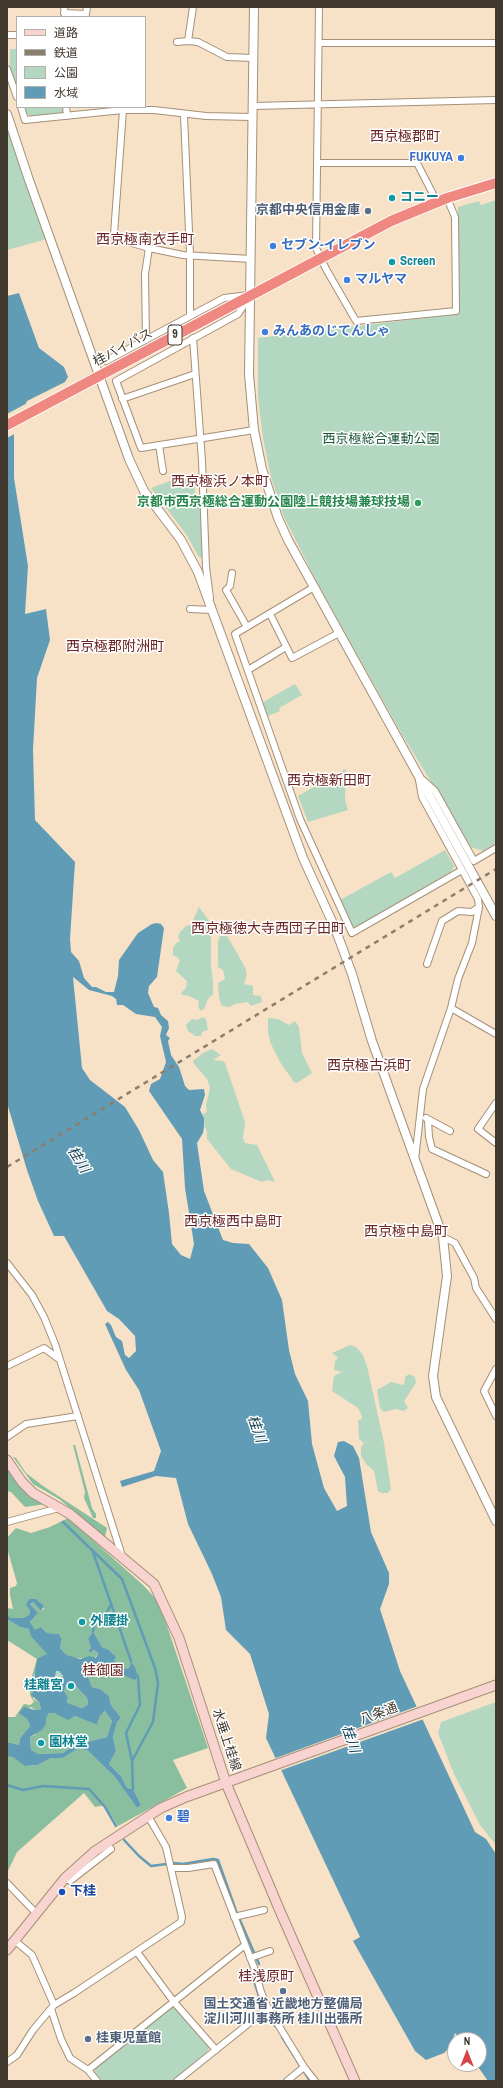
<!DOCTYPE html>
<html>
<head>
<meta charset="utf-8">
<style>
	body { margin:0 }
	#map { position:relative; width:503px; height:2088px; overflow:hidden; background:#f8e2c7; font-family:"Archivo Narrow","Noto Sans JP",sans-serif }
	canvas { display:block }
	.frame { position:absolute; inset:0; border:8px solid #41382e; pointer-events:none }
	.legend { position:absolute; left:16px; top:16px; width:130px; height:92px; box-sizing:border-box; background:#fff; border:1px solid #b3afab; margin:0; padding:5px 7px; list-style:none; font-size:12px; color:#41382e }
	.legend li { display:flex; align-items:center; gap:8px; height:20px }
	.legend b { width:20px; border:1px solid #b3afab }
	.north { position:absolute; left:447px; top:2032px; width:40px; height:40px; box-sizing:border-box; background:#fff; border:1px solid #b3afab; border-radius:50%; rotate:0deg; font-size:11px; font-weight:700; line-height:16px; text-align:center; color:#41382e }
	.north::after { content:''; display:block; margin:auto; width:14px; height:18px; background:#d44549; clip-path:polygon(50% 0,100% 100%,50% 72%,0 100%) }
</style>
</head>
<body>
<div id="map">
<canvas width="503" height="2088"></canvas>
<div class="frame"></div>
<ul class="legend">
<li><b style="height:5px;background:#f8d3d0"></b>道路</li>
<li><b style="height:5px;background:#8c7e6d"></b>鉄道</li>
<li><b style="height:11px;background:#b3d7c0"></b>公園</li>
<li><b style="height:11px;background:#619cb6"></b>水域</li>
</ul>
<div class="north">N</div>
</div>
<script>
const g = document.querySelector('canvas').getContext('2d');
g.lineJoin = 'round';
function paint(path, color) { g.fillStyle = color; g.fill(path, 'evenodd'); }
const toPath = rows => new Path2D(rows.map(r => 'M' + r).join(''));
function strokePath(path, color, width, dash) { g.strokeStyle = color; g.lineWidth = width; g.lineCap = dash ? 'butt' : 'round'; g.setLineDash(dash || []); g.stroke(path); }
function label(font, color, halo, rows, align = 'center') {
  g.font = font + ' "Archivo Narrow","Noto Sans JP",sans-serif'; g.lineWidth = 3; g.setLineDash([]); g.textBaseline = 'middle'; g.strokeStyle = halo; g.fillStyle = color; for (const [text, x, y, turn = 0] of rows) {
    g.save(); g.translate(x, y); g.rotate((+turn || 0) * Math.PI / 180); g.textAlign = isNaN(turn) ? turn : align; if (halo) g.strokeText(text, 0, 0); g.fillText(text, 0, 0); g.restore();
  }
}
paint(toPath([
	[10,49,17,49,17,87,10,68],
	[24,107,64,107,65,110,61,114,34,117,27,114],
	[7,124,47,239,7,250],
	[496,200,496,843,483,851,471,847,403,736,320,588,284,517,271,477,263,438,258,397,258,338,458,314,458,207,479,201,481,205],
	[179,478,194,479,195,495,200,495,203,558,199,557,186,534,151,488,170,481,179,482],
	[295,684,302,695,279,708,280,711,268,716,263,702],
	[346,769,345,799,348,810,308,822,298,796],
	[445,850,454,866,452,871,357,927,352,926,340,900,391,872,395,878],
	[199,907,211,924,211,965,213,982,213,994,208,999,204,1009,201,1011,198,1007,199,1001,189,996,182,995,181,993,186,988,187,981,176,971,180,960,177,957,173,955,173,948,176,943,180,941,178,937,180,932,186,926,191,925],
	[220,936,227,936,245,967,247,974,244,984,253,986,253,995,261,996,262,1002,251,1006,248,1002,235,1004,230,1007,222,1006,219,998,218,983,225,979,223,970,218,967,218,941],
	[203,1017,206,1019,208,1030,202,1032,201,1036,195,1036,188,1031,186,1025,192,1019,197,1020],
	[268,1018,278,1019,289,1025,295,1021,299,1027,302,1053,312,1073,297,1083,294,1082,280,1062,271,1044,268,1033],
	[212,1049,221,1055,213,1060,223,1061,225,1063,245,1122,243,1138,245,1143,257,1145,275,1182,267,1180,262,1182,231,1169,207,1139,207,1131,205,1127,203,1114,207,1112,206,1105,210,1088,207,1079,194,1064,193,1061,203,1053],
	[350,1345,356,1347,363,1355,367,1366,384,1443,391,1489,388,1493,382,1493,378,1491,374,1471,367,1465,361,1456,361,1447,364,1443,359,1439,358,1420,362,1419,361,1414,358,1408,332,1391,334,1376,342,1372,334,1370,335,1361,338,1358,332,1353],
	[409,1374,415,1377,416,1383,404,1401,408,1408,404,1411,395,1409,384,1412,380,1408,377,1390,391,1382,404,1385,405,1377],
	[55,1671,59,1671,63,1676,59,1687,53,1691,43,1681,45,1678,51,1679],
	[496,1702,496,1845,480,1825,454,1774,438,1733,441,1722],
	[171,2008,176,2008,209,2048,206,2053,172,2081,100,2081,95,2075,95,2069]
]), '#b3d7c0');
paint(toPath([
	[73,1445,75,1445,92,1508,96,1514,96,1518,93,1518,84,1498,85,1492],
	[13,1457,16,1458,26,1473,43,1486,107,1528,105,1537,59,1499,33,1484],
	[7,1466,46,1504,25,1507,11,1492,7,1491],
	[68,1518,143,1585,159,1602,208,1748,173,1760,187,1788,118,1826,105,1805,95,1807,84,1793,17,1852,7,1873,7,1756,13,1756,26,1766,38,1765,51,1758,63,1758,77,1749,87,1750,114,1776,137,1808,141,1805,133,1789,127,1788,121,1776,109,1764,116,1751,113,1737,117,1722,121,1718,111,1705,109,1696,100,1689,92,1687,87,1674,101,1668,107,1669,112,1673,118,1673,135,1679,138,1676,132,1662,131,1667,127,1669,119,1669,119,1664,114,1660,115,1657,109,1650,102,1647,93,1631,88,1639,91,1648,88,1651,90,1653,94,1650,98,1653,95,1658,73,1658,67,1655,60,1648,62,1639,59,1634,47,1633,41,1627,35,1631,30,1622,38,1613,30,1604,33,1602,41,1611,44,1609,43,1606,36,1599,29,1599,27,1605,30,1610,29,1615,23,1618,11,1618,7,1615,7,1608,13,1609,10,1595,10,1588,16,1586,17,1583,7,1548,7,1538,16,1528,31,1533,50,1527],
	[7,1619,20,1627,29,1629,47,1654,36,1670,31,1683,34,1691,33,1699,39,1702,41,1709,35,1710,31,1707,20,1713,27,1719,30,1726,20,1738,19,1745,7,1742,7,1717,15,1717,24,1704,30,1705,34,1702,30,1695,30,1683,37,1659,7,1640],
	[68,1682,73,1683,87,1698,88,1704,84,1707,81,1708,67,1704,68,1697,64,1691],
	[105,1711,112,1721,107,1737,74,1745,63,1753,37,1754,31,1750,30,1737,35,1735,49,1713,54,1713,68,1719,75,1716,97,1725,100,1716]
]), '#89be9e');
paint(toPath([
	[19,293,39,348,64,367,68,377,65,382,27,401,14,431,14,478,28,566,25,614,46,609,50,640,37,678,33,750,35,820,75,862,70,939,71,952,79,961,84,978,92,987,96,987,106,992,114,992,118,976,119,960,138,933,152,924,157,923,161,924,164,928,157,977,149,986,148,993,154,1007,158,1008,161,1015,168,1021,169,1028,166,1035,170,1038,168,1041,171,1055,179,1067,185,1086,189,1090,204,1089,205,1095,200,1110,204,1118,204,1127,203,1133,197,1143,204,1191,223,1240,233,1243,249,1244,268,1268,282,1300,289,1350,295,1374,308,1401,312,1444,324,1488,337,1511,347,1506,345,1477,334,1456,338,1442,344,1441,353,1446,359,1458,371,1532,389,1573,389,1584,380,1609,400,1671,475,1832,486,1839,496,1854,496,2081,488,2081,476,2064,479,2064,479,2040,462,2040,455,2033,450,2047,444,2053,426,2060,415,2051,353,1941,360,1937,266,1738,269,1714,250,1654,226,1630,221,1597,212,1574,188,1524,176,1478,156,1476,122,1487,120,1481,154,1471,161,1451,139,1390,126,1370,105,1324,108,1322,111,1325,116,1337,122,1341,125,1355,129,1358,136,1351,135,1336,119,1319,107,1311,64,1236,54,1236,38,1201,27,1170,7,1103,7,296],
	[73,977,89,990,112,996,116,999,117,1005,123,1005,136,1014,155,1017,162,1027,160,1036,166,1062,160,1079,151,1084,149,1091,182,1139,185,1188,194,1244,190,1259,181,1255,172,1244,169,1213,163,1172,153,1160,139,1130,125,1107,90,1080,82,1068],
	[29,1599,36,1599,44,1606,41,1611,33,1602,30,1604,38,1613,30,1622,35,1630,41,1627,47,1633,59,1634,62,1639,60,1648,67,1655,80,1659,90,1656,96,1658,98,1653,94,1650,90,1653,88,1651,91,1648,88,1639,93,1631,102,1647,109,1650,116,1657,114,1660,119,1664,119,1669,127,1669,130,1667,131,1661,135,1667,138,1676,135,1680,118,1673,112,1673,107,1669,101,1668,87,1674,92,1687,100,1689,109,1696,111,1705,121,1718,117,1722,113,1737,116,1751,109,1764,121,1776,127,1788,133,1789,141,1805,137,1808,114,1776,87,1750,77,1749,63,1758,51,1758,38,1765,25,1766,13,1757,7,1756,7,1742,19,1745,20,1738,30,1726,27,1719,19,1713,24,1707,35,1710,41,1709,39,1702,31,1695,34,1691,31,1683,34,1679,37,1659,47,1654,31,1636,29,1629,20,1627,7,1619,7,1615,11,1618,23,1618,29,1615,30,1610,26,1605],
	[56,1671,59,1671,63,1676,59,1687,53,1691,43,1681,45,1678,55,1677],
	[68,1682,73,1683,87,1698,88,1704,84,1707,81,1708,67,1703,68,1697,64,1691],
	[105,1711,112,1721,107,1737,74,1745,63,1753,38,1754,31,1750,30,1737,42,1730,46,1724,46,1718,49,1713,54,1713,68,1720,75,1716,97,1725,100,1716]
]), '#619cb6');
paint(toPath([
	[68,381,28,403,16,433,7,438,7,414],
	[418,1706,424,1719,279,1771,273,1759]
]), '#f8e2c7');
strokePath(toPath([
	[63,1522,122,1579,155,1668,158,1683,153,1722,132,1761,133,1789],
	[93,1552,131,1661],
	[93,1631,95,1620,105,1616,111,1604],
	[132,1761,126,1733,140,1705,138,1676],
	[7,1785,23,1790,43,1786,89,1789,105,1807,116,1826],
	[124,1840,139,1856,151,1866,167,1864],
	[174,1863,183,1864,213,1859,218,1860,236,1911,259,1964],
	[252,1975,262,2005],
	[269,2016,275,2026],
	[282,2037,310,2081]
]), '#619cb6', 2.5);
strokePath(toPath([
	[142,342,151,361]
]), '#d3c0a8', 6, [6, 3]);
const minor = toPath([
	[64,7,65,17],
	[319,7,316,248,326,269,356,321,456,311,455,217,447,198],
	[64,13,86,14,87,7],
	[7,35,17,35],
	[188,41,193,7],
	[177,42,188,41,198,42,227,57,253,58],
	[319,43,496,43],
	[7,69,17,97],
	[253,106,496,100],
	[21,107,25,120,123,110,154,110,206,116,252,117],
	[66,107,67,116],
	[123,110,114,234,115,238,149,248,183,255,251,259],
	[184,115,190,255,190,316],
	[317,163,417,163,437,202],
	[249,297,238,314,116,381,141,448,254,430],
	[193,338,202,461,206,567,210,598],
	[146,340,145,274,149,248],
	[106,361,224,298,249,295],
	[122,399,195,374],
	[159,445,163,471],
	[232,573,230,586,226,590,247,627],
	[314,587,235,634,300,819,352,933,462,870],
	[190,609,212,610,212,607],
	[270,614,292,658,339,633],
	[248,670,286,647],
	[423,780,435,791,474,861,496,848],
	[427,964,442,921,458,911,472,912,479,907],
	[451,1008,496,1034],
	[496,1103,478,1129,496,1143],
	[426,1118,450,1131],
	[428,1120,429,1137,432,1149,486,1174],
	[415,1160,423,1089,451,1008,458,979,472,943,479,907,478,899,422,797,419,780],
	[443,1237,455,1243,474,1278,476,1288,496,1319],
	[7,1263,32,1295,44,1317,55,1344,122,1556],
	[7,1366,44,1348,59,1359],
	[496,1369,484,1391,496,1416],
	[7,1437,26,1424,78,1416],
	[7,1522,59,1508],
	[172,1868,188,1868,214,1864,255,1970,261,1992,268,2008,304,2067,315,2081],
	[65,1878,70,1881,111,1849],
	[7,1883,36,1913],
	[234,1917,264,1910],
	[14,1940,32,1955,54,2005],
	[137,1952,174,2002,216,2050],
	[250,1958,270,1951],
	[51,2009,61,2039,70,2058,88,2070,97,2081],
	[7,2062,17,2055,33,2030,54,2005,74,1993,181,1922,182,1917,166,1847,148,1816],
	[88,2070,245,1945],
	[177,2081,268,2008],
	[287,2081,304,2067]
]);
const tertiary = toPath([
	[254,7,249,375,254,430,262,469,278,518,288,540,496,916],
	[7,114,29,180,129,459,144,491,181,540,198,572,303,858,335,928,352,974,372,1041,443,1237,447,1276,433,1376,436,1397,496,1521]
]);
const secondary = toPath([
	[7,1460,22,1482,33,1493,70,1514,154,1584,179,1638,226,1783,280,1911,355,2081],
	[7,1950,65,1878,95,1851,161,1808,186,1797,496,1685]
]);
const trunk = toPath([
	[7,425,391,221,447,198,496,183]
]);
strokePath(minor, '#a49078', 8);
strokePath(tertiary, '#a49078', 10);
strokePath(secondary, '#a49078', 11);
strokePath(trunk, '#fff', 12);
strokePath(minor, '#fff', 6);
strokePath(tertiary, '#fff', 8);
strokePath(secondary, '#f8d3d0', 9);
strokePath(trunk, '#ee8880', 10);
strokePath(toPath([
	[7,1167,496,869]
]), '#8c7e6d', 2.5, [5, 5]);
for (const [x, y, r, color] of [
	[461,158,4,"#3f7fe0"],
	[392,198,4,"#0f9aa8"],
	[368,211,4,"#5c6f8a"],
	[273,246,4,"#3f7fe0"],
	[392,262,4,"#0f9aa8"],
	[347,280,4,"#3f7fe0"],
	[265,332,4,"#3f7fe0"],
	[418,503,4,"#2e9e5b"],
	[82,1622,4,"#0f9aa8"],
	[71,1686,4,"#0f9aa8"],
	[41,1743,4,"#0f9aa8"],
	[169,1818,4,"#3f7fe0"],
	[62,1892,4,"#1a4fb4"],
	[283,1991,4,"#5c6f8a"],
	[88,2039,4,"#5c6f8a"]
]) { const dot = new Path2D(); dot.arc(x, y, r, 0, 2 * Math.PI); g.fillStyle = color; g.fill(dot); strokePath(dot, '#fff', 1.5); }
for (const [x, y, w] of [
	[175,335,14]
]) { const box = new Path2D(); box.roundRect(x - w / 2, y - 10, w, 20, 3); g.fillStyle = '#fff'; g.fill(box); strokePath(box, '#41382e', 1); }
label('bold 12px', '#41382e', null, [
	["9",175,335]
]);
label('bold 13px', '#366cbe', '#fff', [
	["FUKUYA",453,158,"right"],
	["セブン-イレブン",281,246],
	["マルヤマ",355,280],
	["みんあのじてんしゃ",273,332],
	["碧",177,1818]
], 'left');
label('bold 13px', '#0d838f', '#fff', [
	["コニー",400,198],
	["Screen",400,262],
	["外腰掛",90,1622],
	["桂離宮",63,1686,"right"],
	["園林堂",49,1743]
], 'left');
label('bold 13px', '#4e5e75', '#fff', [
	["京都中央信用金庫",360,211],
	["国土交通省 近畿地方整備局",283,2005,"center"],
	["淀川河川事務所 桂川出張所",283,2020,"center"],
	["桂東児童館",96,2039,"left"]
], 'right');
label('13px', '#41382e', '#fff', [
	["桂バイパス",123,348,-28],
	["八条通",379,1714,-20],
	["水垂上桂線",226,1740,72]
]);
label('13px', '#175536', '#fff', [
	["西京極総合運動公園",381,440]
]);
label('bold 13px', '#27864d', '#fff', [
	["京都市西京極総合運動公園陸上競技場兼球技場",410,503]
], 'right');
label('bold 13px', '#164399', '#fff', [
	["下桂",70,1892]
], 'left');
label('14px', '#6a2425', '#fff', [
	["西京極郡町",405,137],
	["西京極南衣手町",145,240],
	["西京極浜ノ本町",220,482],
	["西京極郡附洲町",115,647],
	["西京極新田町",329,781],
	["西京極徳大寺西団子田町",268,929],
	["西京極古浜町",369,1066],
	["西京極西中島町",233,1222],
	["西京極中島町",406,1232],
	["桂御園",103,1671],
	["桂浅原町",266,1977]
]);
label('italic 14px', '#104256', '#fff', [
	["桂川",78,1160,58],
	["桂川",256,1429,70],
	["桂川",350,1739,72]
]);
</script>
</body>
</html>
